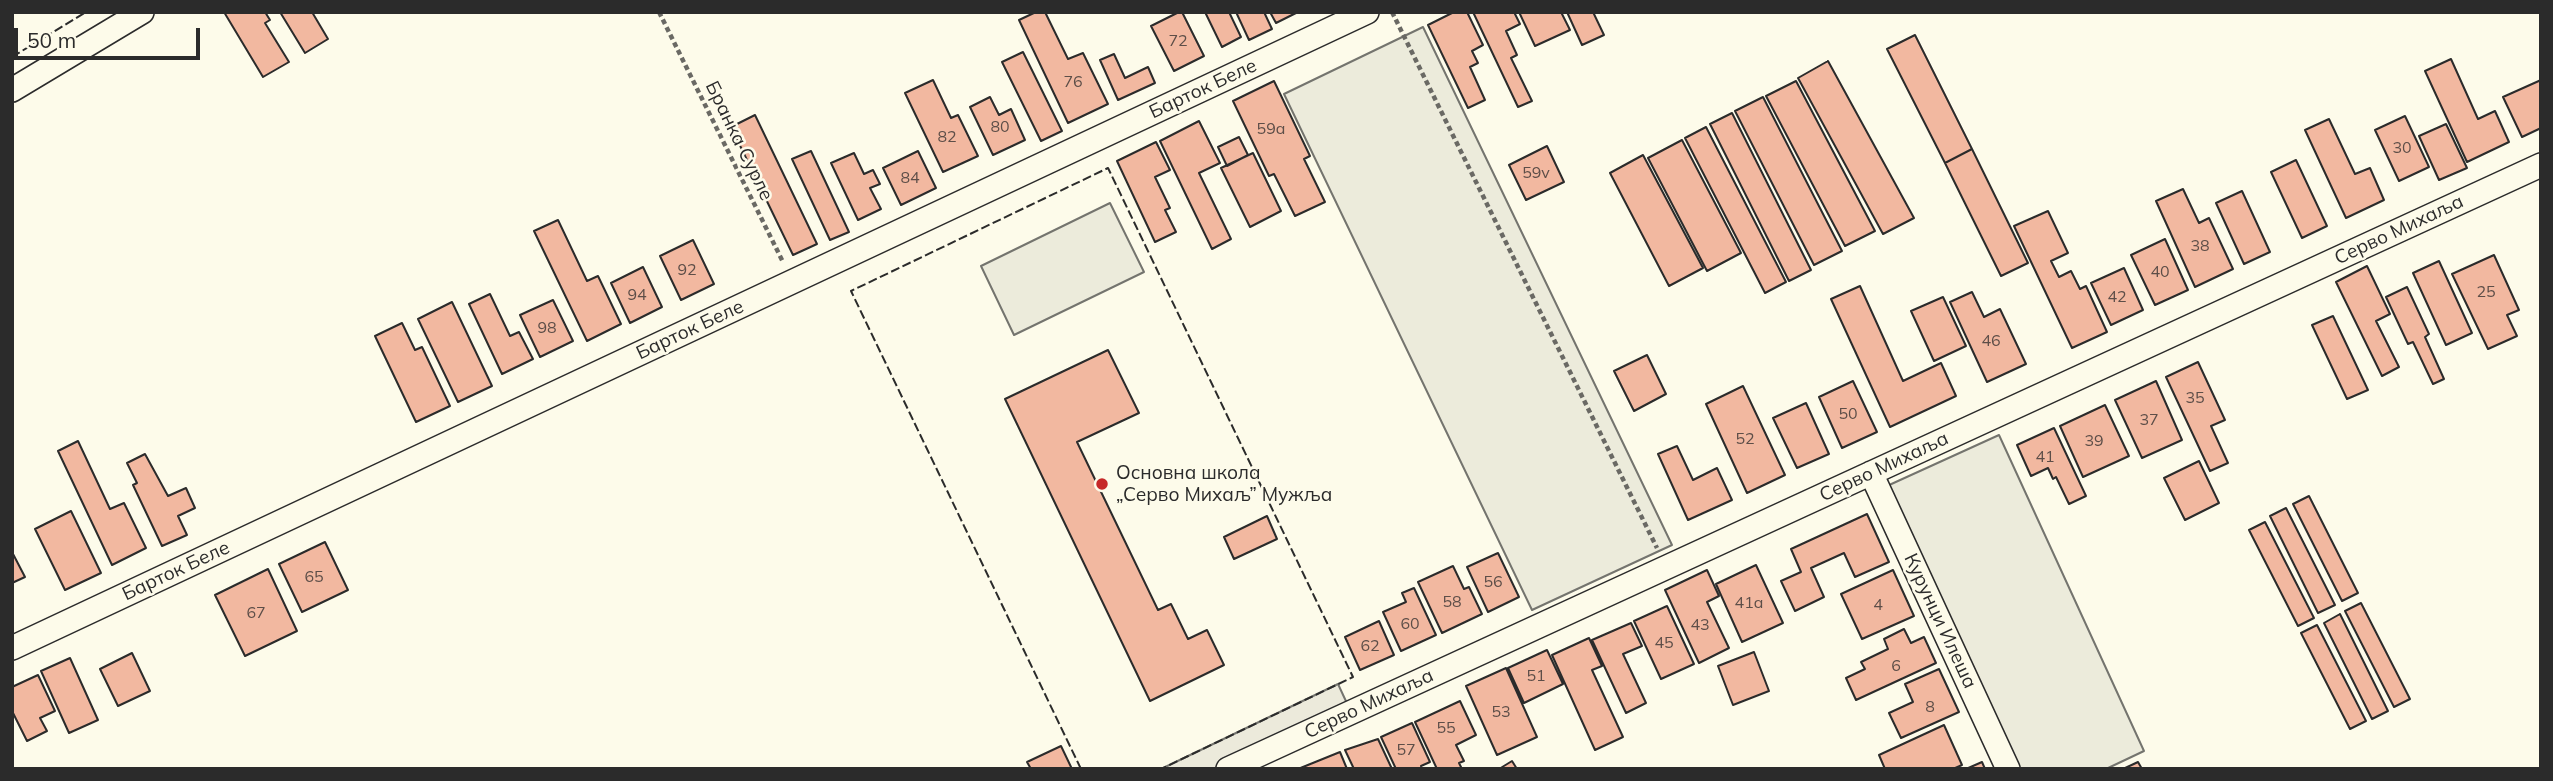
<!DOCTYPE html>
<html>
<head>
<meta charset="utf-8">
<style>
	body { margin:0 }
	#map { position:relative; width:2553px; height:781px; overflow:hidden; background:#fdfbea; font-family:Mulish,sans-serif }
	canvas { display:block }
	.frame { position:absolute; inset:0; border:14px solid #2b2b2b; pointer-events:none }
	.scale { position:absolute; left:14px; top:28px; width:186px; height:32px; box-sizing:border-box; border:4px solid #2b2b2b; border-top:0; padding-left:9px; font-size:21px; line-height:24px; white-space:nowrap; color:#2b2b2b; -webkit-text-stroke:5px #fdfbea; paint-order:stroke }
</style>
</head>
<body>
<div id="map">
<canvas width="2553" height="781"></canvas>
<div class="frame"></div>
<div class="scale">50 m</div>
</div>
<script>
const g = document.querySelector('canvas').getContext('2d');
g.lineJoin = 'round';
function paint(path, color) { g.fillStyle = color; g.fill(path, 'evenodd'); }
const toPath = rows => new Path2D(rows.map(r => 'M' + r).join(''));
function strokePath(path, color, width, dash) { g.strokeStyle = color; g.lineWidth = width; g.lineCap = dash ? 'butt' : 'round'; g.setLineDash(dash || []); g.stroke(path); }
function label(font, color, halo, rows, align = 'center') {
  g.font = font + ' Mulish,sans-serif'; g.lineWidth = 5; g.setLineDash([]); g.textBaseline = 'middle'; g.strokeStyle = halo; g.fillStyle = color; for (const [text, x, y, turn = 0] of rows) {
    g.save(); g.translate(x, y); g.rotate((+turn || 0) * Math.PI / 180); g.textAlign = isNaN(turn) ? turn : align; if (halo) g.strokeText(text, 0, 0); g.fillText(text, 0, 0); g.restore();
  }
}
const green = toPath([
	[1423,27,1672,545,1532,610,1284,94,1423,27],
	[1110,203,1144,272,1014,335,981,266,1110,203],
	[1999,435,2144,751,2106,769,2017,769,1887,486,1999,435]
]);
paint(green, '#ecebdb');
strokePath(green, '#74746e', 2);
const parking = toPath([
	[1338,684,1351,712,1228,769,1161,769,1338,684]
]);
paint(parking, '#eceadb');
strokePath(parking, '#74746e', 2);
const building = toPath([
	[224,12,265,12,270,20,265,23,289,62,263,77,224,12],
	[280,12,312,12,328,39,305,53,280,12],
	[1036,12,1045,12,1068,59,1083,53,1108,104,1068,123,1019,20,1036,12],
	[1179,12,1182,12,1204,56,1174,71,1151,26,1179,12],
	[1205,12,1229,12,1241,37,1222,47,1205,12],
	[1236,12,1264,12,1272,29,1249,40,1236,12],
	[1270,12,1298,12,1276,23,1270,12],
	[1454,12,1467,12,1483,45,1472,51,1478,63,1470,67,1485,100,1468,108,1428,25,1454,12],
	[1473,12,1514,12,1520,24,1506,31,1517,55,1511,58,1532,101,1518,107,1473,12],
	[1519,12,1561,12,1570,30,1535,46,1519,12],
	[1567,12,1593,12,1604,35,1582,45,1567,12],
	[1915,35,1972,149,1945,163,1887,49,1915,35],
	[1023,52,1062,131,1041,141,1002,62,1023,52],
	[1114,54,1125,78,1148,67,1155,83,1118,100,1100,60,1114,54],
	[2451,59,2478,119,2495,111,2509,142,2467,162,2425,71,2451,59],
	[1828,61,1914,218,1883,234,1798,78,1828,61],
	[933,80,951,118,958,115,978,156,943,172,905,93,933,80],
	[2541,80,2541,128,2522,137,2503,97,2541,80],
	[1274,81,1310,156,1304,159,1325,202,1295,216,1274,174,1269,176,1233,101,1274,81],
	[1796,81,1875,231,1845,246,1766,96,1796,81],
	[990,97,999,115,1011,109,1025,140,993,155,970,107,990,97],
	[1763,97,1842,251,1814,265,1735,111,1763,97],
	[1732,113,1811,270,1789,281,1710,124,1732,113],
	[755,115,817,244,793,255,731,127,755,115],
	[2405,116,2429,167,2399,181,2375,130,2405,116],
	[2329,119,2355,174,2370,168,2384,200,2346,218,2305,130,2329,119],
	[1199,121,1220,163,1199,173,1231,239,1212,249,1160,141,1199,121],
	[2446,124,2467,168,2439,180,2419,136,2446,124],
	[1706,127,1786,282,1765,293,1685,138,1706,127],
	[1239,137,1248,155,1227,166,1218,147,1239,137],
	[1682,140,1741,253,1707,271,1648,158,1682,140],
	[1156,142,1170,170,1155,177,1170,208,1165,210,1176,232,1155,242,1117,161,1156,142],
	[1547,146,1564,182,1526,200,1509,165,1547,146],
	[1972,149,2028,263,2001,276,1945,163,1972,149],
	[811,151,849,232,830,240,792,159,811,151],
	[918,151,936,188,901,205,883,168,918,151],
	[854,153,864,174,873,170,880,184,870,188,881,209,858,220,831,163,854,153],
	[1253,153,1281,211,1250,227,1221,168,1253,153],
	[1643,155,1703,268,1669,286,1610,173,1643,155],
	[2296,160,2327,226,2302,238,2271,172,2296,160],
	[2183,189,2199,223,2209,218,2233,269,2195,287,2156,201,2183,189],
	[2242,191,2270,252,2244,264,2216,203,2242,191],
	[2048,211,2068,253,2051,261,2059,277,2071,271,2080,289,2086,286,2107,332,2072,348,2014,226,2048,211],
	[558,220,587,281,598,276,621,324,587,341,534,231,558,220],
	[2165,239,2188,290,2155,305,2131,255,2165,239],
	[693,240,714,284,681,300,660,256,693,240],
	[2494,255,2519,310,2507,315,2517,336,2488,349,2452,274,2494,255],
	[2439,261,2472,333,2446,345,2413,273,2439,261],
	[2367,266,2390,314,2376,321,2399,367,2382,376,2336,282,2367,266],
	[643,267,662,307,630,323,611,283,643,267],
	[2124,268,2143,310,2111,325,2091,283,2124,268],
	[1860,286,1903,381,1941,363,1956,396,1890,427,1831,299,1860,286],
	[2407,287,2429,334,2425,337,2444,379,2433,384,2413,342,2408,344,2386,297,2407,287],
	[1972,292,1984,317,2000,309,2026,364,1987,382,1950,302,1972,292],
	[490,294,510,336,519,332,533,359,502,374,469,304,490,294],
	[1943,297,1966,346,1934,361,1911,311,1943,297],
	[553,300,573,341,540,357,520,315,553,300],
	[452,302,492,386,458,402,418,319,452,302],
	[2333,316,2368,390,2347,399,2312,325,2333,316],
	[402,323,415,350,422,347,450,406,416,422,375,336,402,323],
	[1108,350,1139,413,1077,442,1158,610,1171,604,1188,639,1207,630,1224,665,1150,701,1005,399,1108,350],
	[1647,355,1666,394,1634,411,1614,371,1647,355],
	[2198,362,2225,420,2211,426,2228,463,2210,471,2166,377,2198,362],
	[1853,381,1877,432,1842,448,1819,397,1853,381],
	[2156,381,2182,440,2142,458,2115,400,2156,381],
	[1743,386,1785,475,1747,493,1706,404,1743,386],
	[1806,403,1829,454,1797,468,1773,418,1806,403],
	[2105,405,2129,456,2083,477,2060,426,2105,405],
	[2054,428,2086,496,2069,504,2056,477,2053,479,2048,468,2031,476,2017,445,2054,428],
	[78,441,110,509,124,503,146,548,112,565,58,451,78,441],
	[1677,446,1693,480,1717,468,1732,500,1688,520,1658,454,1677,446],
	[145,454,168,496,186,488,195,508,178,516,187,535,162,546,133,485,137,483,127,463,145,454],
	[2199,461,2219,503,2185,520,2164,478,2199,461],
	[2309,496,2358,593,2342,601,2293,504,2309,496],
	[2286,508,2335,605,2318,613,2270,516,2286,508],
	[71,511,101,573,65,590,35,529,71,511],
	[1867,514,1889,562,1855,577,1844,553,1811,568,1824,597,1795,611,1781,581,1801,572,1791,549,1867,514],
	[1267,516,1277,539,1234,559,1224,537,1267,516],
	[2265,522,2314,618,2298,626,2249,530,2265,522],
	[325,542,348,590,302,612,279,564,325,542],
	[12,552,25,577,12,583,12,552],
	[1498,553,1519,597,1488,612,1467,567,1498,553],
	[1756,565,1783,623,1742,642,1716,584,1756,565],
	[1453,566,1464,589,1469,587,1482,614,1442,633,1418,582,1453,566],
	[268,569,297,631,245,656,215,595,268,569],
	[1707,570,1719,596,1707,602,1729,648,1699,663,1665,590,1707,570],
	[1893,570,1914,616,1862,639,1841,594,1893,570],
	[1414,588,1436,635,1401,651,1383,612,1406,602,1402,593,1414,588],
	[2361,603,2410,699,2394,707,2345,611,2361,603],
	[1667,606,1694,664,1661,679,1634,621,1667,606],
	[2340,614,2388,711,2372,719,2324,623,2340,614],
	[1379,621,1394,655,1360,670,1345,637,1379,621],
	[1631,623,1642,646,1623,654,1646,703,1626,713,1592,640,1631,623],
	[2317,625,2366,721,2350,729,2301,633,2317,625],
	[1904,629,1911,643,1924,637,1936,663,1856,700,1846,678,1865,669,1861,662,1888,649,1884,639,1904,629],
	[1589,638,1602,666,1592,670,1623,737,1595,750,1552,655,1589,638],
	[1547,650,1563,684,1524,703,1508,668,1547,650],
	[1754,652,1769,691,1733,705,1718,666,1754,652],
	[132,653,150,691,118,706,100,669,132,653],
	[70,658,98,720,69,733,41,671,70,658],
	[1506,668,1537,737,1497,755,1466,686,1506,668],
	[1939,669,1959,712,1901,738,1889,713,1913,702,1905,684,1939,669],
	[38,675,55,711,40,718,47,731,27,741,12,711,12,687,38,675],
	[1460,701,1476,735,1456,745,1464,761,1459,763,1462,769,1437,769,1415,722,1460,701],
	[1412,723,1430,762,1421,766,1422,769,1396,769,1381,737,1412,723],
	[1944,725,1962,765,1953,769,1885,769,1879,755,1944,725],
	[1378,739,1392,769,1354,769,1345,750,1378,739],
	[1061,746,1072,769,1031,769,1027,762,1061,746],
	[1340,752,1347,769,1298,769,1340,752],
	[1512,761,1517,769,1499,769,1512,761],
	[1982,762,1985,769,1966,769,1982,762],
	[2138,762,2142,769,2123,769,2138,762]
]);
paint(building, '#f2b8a0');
strokePath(building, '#2b2b2b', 2);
const street = toPath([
	[12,90,142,12],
	[1871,473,2008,769],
	[12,648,1367,12],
	[1228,769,2541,165]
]);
strokePath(street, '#2b2b2b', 26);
strokePath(toPath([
	[659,12,783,262],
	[1392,12,1657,548]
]), '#6a6964', 4.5, [5, 3.5]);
strokePath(street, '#fdfbea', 23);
strokePath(toPath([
	[12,57,86,12],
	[1081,769,851,291,1108,168,1353,677,1161,769]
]), '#2b2b2b', 2, [9, 3.5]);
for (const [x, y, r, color] of [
	[1102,484,7,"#c62828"]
]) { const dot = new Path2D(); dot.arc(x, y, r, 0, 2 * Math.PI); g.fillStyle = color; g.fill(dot); strokePath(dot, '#fdfbea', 2.5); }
label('16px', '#5d4e48', null, [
	["72",1178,41],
	["76",1073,82],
	["80",1000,127],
	["59a",1271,129],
	["82",947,137],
	["30",2402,148],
	["59v",1536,173],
	["84",910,178],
	["38",2200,246],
	["92",687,270],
	["40",2160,272],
	["25",2486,292],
	["94",637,295],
	["42",2117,297],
	["98",547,328],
	["46",1991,341],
	["35",2195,398],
	["50",1848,414],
	["37",2149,420],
	["52",1745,439],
	["39",2094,441],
	["41",2045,457],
	["65",314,577],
	["56",1493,582],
	["58",1452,602],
	["41a",1749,603],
	["4",1878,605],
	["67",256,613],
	["60",1410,624],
	["43",1700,625],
	["45",1664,643],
	["62",1370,646],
	["6",1896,666],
	["51",1536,676],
	["8",1930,707],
	["53",1501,712],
	["55",1446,728],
	["57",1406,750]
]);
label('19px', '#2b2b2b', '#fdfbea', [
	["Барток Беле",1203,89,-25],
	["Бранка Сурле",739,141,64],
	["Серво Михаља",2399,230,-25],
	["Барток Беле",690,330,-25],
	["Серво Михаља",1884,467,-25],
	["Барток Беле",176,571,-25],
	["Курунци Илеша",1940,621,65],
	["Серво Михаља",1369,704,-25]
]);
label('19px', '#2b2b2b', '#fdfbea', [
	["Основна школа",1116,473],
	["„Серво Михаљ” Мужља",1116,495]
], 'left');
</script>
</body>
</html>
